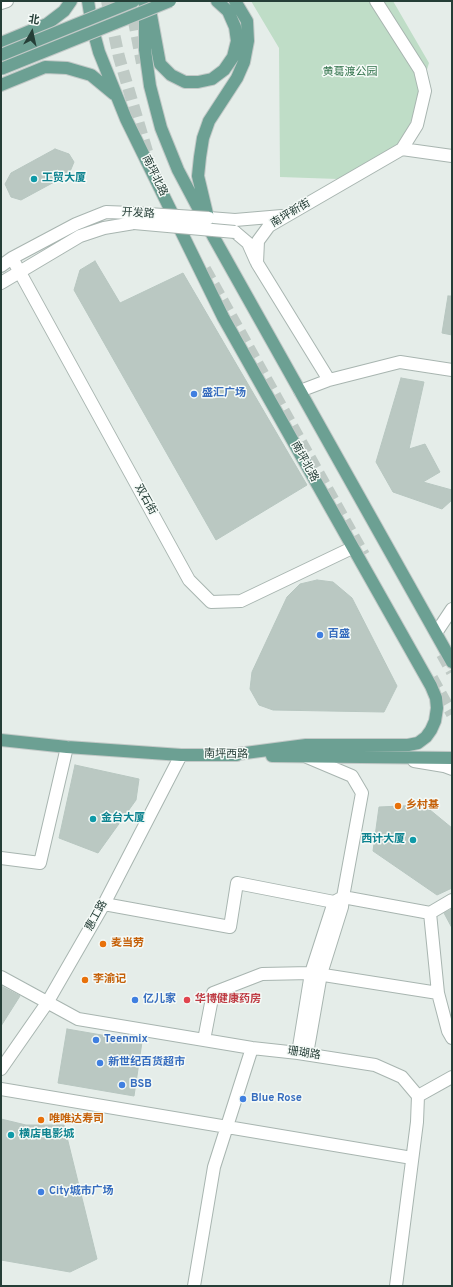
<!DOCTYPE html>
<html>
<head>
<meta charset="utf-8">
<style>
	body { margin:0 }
	#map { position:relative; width:453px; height:1287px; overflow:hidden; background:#e5ede9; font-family:Overpass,"Noto Sans SC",sans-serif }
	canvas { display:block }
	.frame { position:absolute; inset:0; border:2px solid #253e37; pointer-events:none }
	.north { position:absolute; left:12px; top:12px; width:40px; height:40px; -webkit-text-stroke:3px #f5faf7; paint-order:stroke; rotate:9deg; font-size:11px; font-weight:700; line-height:16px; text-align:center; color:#253e37 }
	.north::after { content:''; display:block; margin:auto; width:14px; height:18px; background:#253e37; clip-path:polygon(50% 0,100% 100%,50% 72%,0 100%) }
</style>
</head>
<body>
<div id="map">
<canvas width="453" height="1287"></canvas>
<div class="frame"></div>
<div class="north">北</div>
</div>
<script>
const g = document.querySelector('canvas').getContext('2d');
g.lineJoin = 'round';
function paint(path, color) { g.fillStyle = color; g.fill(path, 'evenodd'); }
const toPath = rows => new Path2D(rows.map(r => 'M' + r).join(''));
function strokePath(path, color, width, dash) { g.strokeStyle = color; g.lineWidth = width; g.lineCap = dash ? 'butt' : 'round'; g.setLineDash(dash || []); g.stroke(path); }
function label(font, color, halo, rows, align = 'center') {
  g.font = font + ' Overpass,"Noto Sans SC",sans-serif'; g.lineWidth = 3; g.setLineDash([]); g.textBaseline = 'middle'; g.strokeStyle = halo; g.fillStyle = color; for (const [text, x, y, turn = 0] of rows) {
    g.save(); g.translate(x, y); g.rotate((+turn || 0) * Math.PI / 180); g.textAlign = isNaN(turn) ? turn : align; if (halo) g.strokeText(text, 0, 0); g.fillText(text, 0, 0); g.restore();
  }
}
paint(toPath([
	[251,1,393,1,429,63,404,143,338,179,280,177,279,48]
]), '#bfddc7');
const building = toPath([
	[55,149,69,154,74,162,69,174,21,200,11,197,5,184,11,173,55,149],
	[95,261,120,303,183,273,307,485,216,540,74,290,80,270,95,261],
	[448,296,452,296,452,335,442,333,448,296],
	[401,378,424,382,409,449,425,444,440,472,423,482,452,490,452,500,442,509,393,492,376,462,401,378],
	[317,580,333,582,352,598,397,686,384,712,273,710,259,705,250,689,252,672,287,597,300,584,317,580],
	[75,765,139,779,136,800,98,853,59,838,75,765],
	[424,805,452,828,452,888,437,895,373,851,379,807,424,805],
	[452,909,452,928,444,913,452,909],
	[1,986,20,996,1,1026,1,986],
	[67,1029,142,1042,134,1096,58,1083,67,1029],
	[1,1119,26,1125,64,1125,97,1259,70,1272,1,1260,1,1119]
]);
paint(building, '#bac8c2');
strokePath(building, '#b7c6c0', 1);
strokePath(toPath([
	[107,1,119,57,149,158],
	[130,1,142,63],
	[205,269,364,555],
	[442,654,452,672],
	[432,678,452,714]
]), '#bfcac5', 12, [12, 6]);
const minor = toPath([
	[376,1,420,70,425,91,417,125,402,149],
	[1,3,7,1],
	[209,218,235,220,282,216],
	[235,232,248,243,256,261],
	[12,258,189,580,211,602,241,601,352,548],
	[1,266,12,258,76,224,106,212,133,213],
	[1,283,80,236,104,228,134,223],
	[329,380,257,263,258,241,269,226,402,149,452,156],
	[300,391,329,380,400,362,452,370],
	[436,633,452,609],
	[307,757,352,776,362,793,343,897,342,907,321,974,307,1054],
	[414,761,444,766,452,769],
	[1,858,40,863,67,747],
	[104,904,230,927,237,883,334,902,342,907],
	[430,913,438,993,448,1031,452,1038],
	[1,977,78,1019,252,1048,298,1053,375,1065,402,1077,418,1096,417,1122,396,1286],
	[204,1040,213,993,262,974,311,973,438,993],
	[298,1053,311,973,334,902,343,897,430,913,452,900],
	[1,1069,47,1003,104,904,181,755],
	[1,1089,412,1158],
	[418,1096,452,1077],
	[194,1286,214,1167,252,1048]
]);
const major = toPath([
	[88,1,92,26,99,52,126,119,223,317,431,686,436,698,437,708,435,721,431,730,426,737,418,743,408,745,306,745,230,755],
	[145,1,145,50,150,86,161,128,178,170,213,236,452,662],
	[151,15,160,64,171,75,185,82,198,82,212,79,224,70,233,57,237,41,235,27,228,11,217,1],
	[1,43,47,24,64,11,71,1],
	[1,85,45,67,67,68,91,75,114,94],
	[208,218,198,176,200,157,203,138,209,121,237,78,244,62,248,41,247,21,235,1],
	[1,740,67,747,181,755,237,755],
	[272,756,452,758]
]);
strokePath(minor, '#a8b5b0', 14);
strokePath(major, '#c2c9c7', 14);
strokePath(minor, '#fff', 12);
strokePath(major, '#6ca093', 12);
const minorBridge = toPath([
	[133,213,209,218],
	[134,223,235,232]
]);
const majorBridge = toPath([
	[1,55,134,1],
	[1,69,170,1]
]);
strokePath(minorBridge, '#a8b5b0', 14, []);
strokePath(majorBridge, '#c2c9c7', 14, []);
strokePath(minorBridge, '#fff', 12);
strokePath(majorBridge, '#6ca093', 12);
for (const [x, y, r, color] of [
	[34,179,4,"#0f9aa8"],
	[194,394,4,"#3f7fe0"],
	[320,635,4,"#3f7fe0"],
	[398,806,4,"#e8710a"],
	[93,819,4,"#0f9aa8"],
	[413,840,4,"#0f9aa8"],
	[103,944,4,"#e8710a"],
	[85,980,4,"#e8710a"],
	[135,1000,4,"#3f7fe0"],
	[187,1000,4,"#e0444e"],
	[96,1040,4,"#3f7fe0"],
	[100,1063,4,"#3f7fe0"],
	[122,1085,4,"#3f7fe0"],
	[243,1099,4,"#3f7fe0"],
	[41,1120,4,"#e8710a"],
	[11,1135,4,"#0f9aa8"],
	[41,1192,4,"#3f7fe0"]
]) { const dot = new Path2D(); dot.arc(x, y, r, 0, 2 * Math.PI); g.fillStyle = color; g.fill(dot); strokePath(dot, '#f5faf7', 1.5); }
label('11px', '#31724b', '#f5faf7', [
	["黄葛渡公园",350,73]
]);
label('11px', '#253e37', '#f5faf7', [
	["南坪北路",154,176,64],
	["开发路",138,214,3],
	["南坪新街",291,214,-31],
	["南坪北路",304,462,61],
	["双石街",145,500,61],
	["南坪西路",226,755,1],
	["惠工路",97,916,-61],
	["珊瑚路",304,1054,8]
]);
label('bold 11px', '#0d838f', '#f5faf7', [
	["工贸大厦",42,179],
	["金台大厦",101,819],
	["西计大厦",405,840,"right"],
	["横店电影城",19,1135]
], 'left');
label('bold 11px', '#366cbe', '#f5faf7', [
	["盛汇广场",202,394],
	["百盛",328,635],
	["亿儿家",143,1000],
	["Teenmix",104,1040],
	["新世纪百货超市",108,1063],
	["BSB",130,1085],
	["Blue Rose",251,1099],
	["City城市广场",49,1192]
], 'left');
label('bold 11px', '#c56008', '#f5faf7', [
	["乡村基",406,806],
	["麦当劳",111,944],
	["李渝记",93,980],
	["唯唯达寿司",49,1120]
], 'left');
label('bold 11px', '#be3a42', '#f5faf7', [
	["华博健康药房",195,1000]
], 'left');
</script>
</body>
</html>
